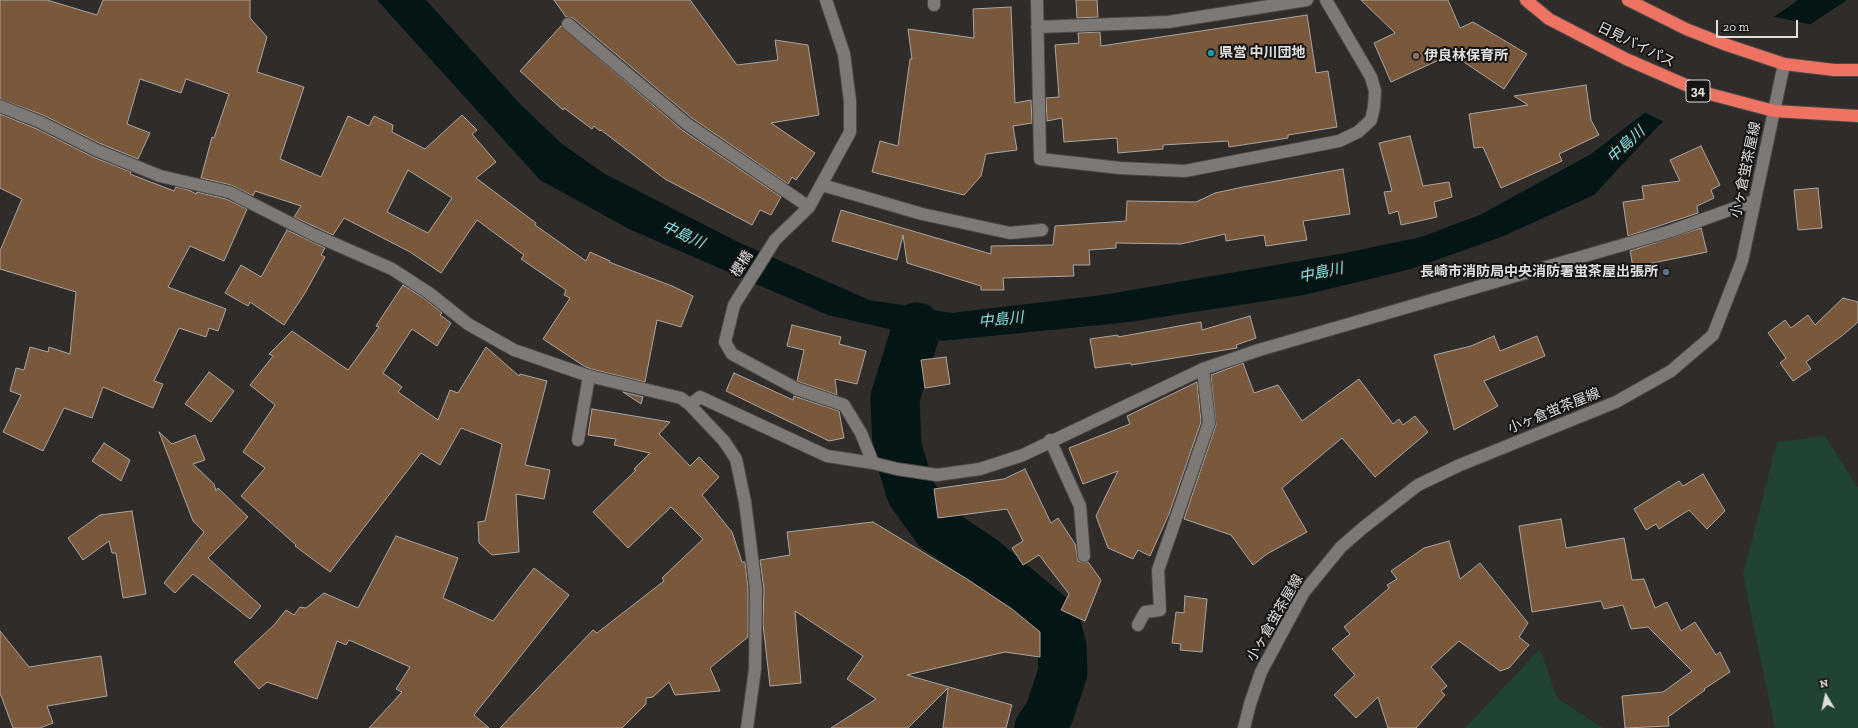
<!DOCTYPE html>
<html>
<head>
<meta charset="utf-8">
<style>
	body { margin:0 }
	#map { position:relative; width:1858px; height:728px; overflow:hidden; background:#2f2c2a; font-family:"Zilla Slab",serif }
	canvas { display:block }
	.north { position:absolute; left:1806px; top:676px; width:40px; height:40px; -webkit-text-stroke:3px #161514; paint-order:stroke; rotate:351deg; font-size:11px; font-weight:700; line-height:16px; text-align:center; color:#e0dedd }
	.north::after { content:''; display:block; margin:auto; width:14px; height:18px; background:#e0dedd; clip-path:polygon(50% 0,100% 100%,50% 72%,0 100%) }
	.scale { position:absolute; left:1716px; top:20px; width:82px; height:18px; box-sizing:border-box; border:2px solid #e0dedd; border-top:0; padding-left:5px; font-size:12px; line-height:14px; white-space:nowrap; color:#e0dedd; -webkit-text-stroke:3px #161514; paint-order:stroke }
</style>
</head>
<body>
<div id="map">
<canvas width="1858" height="728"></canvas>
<div class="north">N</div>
<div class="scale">20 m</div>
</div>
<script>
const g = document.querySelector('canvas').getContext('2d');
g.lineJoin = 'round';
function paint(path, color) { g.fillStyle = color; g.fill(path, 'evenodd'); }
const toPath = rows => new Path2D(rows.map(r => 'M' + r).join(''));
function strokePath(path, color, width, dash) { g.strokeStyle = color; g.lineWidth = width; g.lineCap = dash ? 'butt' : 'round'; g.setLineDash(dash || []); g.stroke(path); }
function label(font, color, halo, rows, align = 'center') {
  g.font = font + ' "Zilla Slab","Noto Sans JP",serif'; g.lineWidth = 4; g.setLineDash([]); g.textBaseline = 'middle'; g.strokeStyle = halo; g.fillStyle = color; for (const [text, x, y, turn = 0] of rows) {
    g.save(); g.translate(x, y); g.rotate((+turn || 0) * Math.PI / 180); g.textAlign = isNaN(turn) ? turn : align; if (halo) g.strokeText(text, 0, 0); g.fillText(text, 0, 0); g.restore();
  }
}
paint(toPath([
	[1825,436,1858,488,1858,728,1775,728,1743,575,1777,442],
	[1540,649,1557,698,1603,728,1465,728]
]), '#204333');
paint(toPath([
	[377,0,426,0,520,104,562,144,605,174,740,243,869,300,952,313,1103,295,1345,253,1421,237,1480,215,1591,154,1712,61,1798,0,1847,0,1659,125,1594,195,1501,237,1411,269,1304,295,1129,322,942,341,828,315,629,229,540,180]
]), '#031515');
paint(toPath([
	[1772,16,1813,25,1666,123,1644,112,1710,60]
]), '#2f2c2a');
strokePath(toPath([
	[917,327,895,398,897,447,911,493,937,529,983,560,1055,620,1062,647,1063,672,1049,714,1039,728]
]), '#031515', 49);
const building = toPath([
	[0,0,47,0,97,15,103,0,250,0,250,18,267,37,257,72,304,87,280,159,321,177,348,116,369,126,374,116,393,125,392,132,425,149,462,115,477,130,472,134,496,162,476,178,536,223,535,225,586,261,590,252,610,261,609,262,672,286,693,296,681,327,657,320,645,382,591,369,584,366,543,339,570,298,564,295,566,290,521,259,524,255,477,220,441,273,410,252,344,218,333,235,294,217,301,206,255,191,253,196,231,185,201,178,212,137,214,138,229,94,186,79,181,93,140,79,127,124,150,133,138,159,99,143,43,115,0,99,0,0],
	[408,170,452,198,428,233,387,212,408,170],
	[554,0,690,0,737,65,778,60,775,40,808,45,819,115,771,123,815,153,796,180,792,177,788,184,692,118,573,18,566,17,554,0],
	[1076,0,1097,0,1098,17,1077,18,1076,0],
	[1361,0,1448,0,1460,28,1473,22,1527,54,1504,89,1452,54,1391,82,1374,43,1395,33,1361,0],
	[1011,7,1015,103,1031,100,1032,123,1013,126,1017,150,986,154,981,176,964,195,872,172,880,141,898,146,910,59,912,59,908,29,974,38,973,9,1011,7],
	[1307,15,1316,73,1328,71,1337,127,1288,135,1288,138,1229,147,1228,141,1163,145,1163,149,1118,153,1117,138,1064,142,1062,118,1047,121,1046,98,1059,97,1055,45,1079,43,1078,33,1100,32,1101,46,1307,15],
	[561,26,682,130,781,197,771,215,760,210,752,225,665,179,601,130,600,131,594,126,592,129,564,108,563,110,520,71,561,26],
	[1586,85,1591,120,1599,135,1559,154,1562,161,1501,188,1483,147,1474,148,1469,114,1528,105,1514,96,1586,85],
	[0,114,37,129,93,157,131,172,130,174,174,191,176,187,189,190,196,194,197,192,226,199,247,209,224,261,190,246,168,287,226,309,218,331,209,328,206,337,179,328,154,381,163,384,153,408,103,387,92,418,64,408,43,451,3,432,21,395,10,391,16,368,24,370,30,347,48,352,49,347,70,354,76,292,0,269,0,251,22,199,0,188,0,114],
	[1410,136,1423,186,1449,182,1452,197,1434,202,1437,217,1401,225,1398,211,1389,214,1384,192,1392,191,1379,143,1410,136],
	[1701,146,1720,185,1711,190,1714,198,1697,206,1698,213,1628,236,1623,202,1644,199,1642,186,1680,181,1670,160,1701,146],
	[1343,169,1350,214,1303,221,1307,240,1266,246,1264,235,1226,241,1225,234,1181,244,1116,243,1116,248,1089,250,1090,265,1073,265,1074,276,1003,278,1004,290,981,290,981,286,907,263,903,235,897,260,832,241,841,210,991,254,991,246,1053,245,1055,226,1126,221,1127,201,1196,202,1215,193,1243,187,1343,169],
	[1818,188,1822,228,1798,230,1794,190,1818,188],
	[1701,228,1707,252,1633,267,1630,251,1701,228],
	[287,230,325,248,321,255,325,257,305,293,284,325,250,302,248,306,225,293,241,265,261,277,287,230],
	[403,285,425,299,442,313,440,315,451,323,437,346,412,329,383,373,402,387,398,392,438,420,450,390,458,393,486,347,519,376,520,374,547,381,525,465,550,470,544,499,516,494,519,552,492,555,479,543,478,522,485,521,502,444,461,428,440,465,421,453,330,572,295,546,296,545,241,496,265,468,243,452,275,405,250,385,273,356,269,354,292,331,348,370,379,327,376,326,403,285],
	[1843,298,1858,302,1858,322,1843,335,1806,362,1811,369,1793,381,1780,363,1786,358,1768,333,1785,320,1791,328,1808,315,1815,325,1843,298],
	[1250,316,1256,338,1236,345,1237,348,1131,365,1131,363,1095,368,1090,339,1118,335,1118,337,1201,322,1202,330,1250,316],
	[792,325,841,337,839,344,866,351,857,384,835,379,837,395,797,381,804,350,787,346,792,325],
	[1494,336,1500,351,1537,336,1545,356,1484,381,1498,406,1454,430,1434,355,1471,346,1494,336],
	[946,357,950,384,925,388,921,360,946,357],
	[1243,363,1254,393,1278,385,1302,421,1359,379,1393,424,1399,419,1403,425,1415,416,1428,432,1375,477,1342,438,1282,488,1307,532,1267,554,1253,565,1231,535,1184,519,1216,425,1211,375,1243,363],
	[209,372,234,391,211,422,185,404,209,372],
	[734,373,793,400,794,396,839,411,844,438,829,441,726,391,734,373],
	[1197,382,1201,422,1169,514,1150,556,1138,550,1133,559,1108,548,1096,516,1118,471,1083,484,1069,448,1130,424,1127,416,1197,382],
	[623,392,643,397,641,404,623,392],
	[592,409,670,422,659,434,690,466,699,457,719,477,702,495,732,532,742,562,745,562,748,589,748,637,710,668,720,691,675,695,669,682,653,697,646,698,646,704,622,728,500,728,593,630,597,633,664,581,662,578,703,539,671,507,628,548,593,512,636,470,634,469,650,453,614,445,616,439,588,435,592,409],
	[159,432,172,444,195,435,205,460,193,464,214,484,216,491,218,488,248,517,208,558,261,606,250,619,193,574,175,593,164,583,204,532,193,521,159,432],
	[104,443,130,460,121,481,92,461,104,443],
	[1025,469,1051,523,1058,518,1075,544,1078,561,1084,563,1088,562,1101,580,1085,621,1061,610,1069,594,1039,555,1023,565,1012,548,1023,541,1007,509,938,518,934,489,1004,479,1025,469],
	[1703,474,1725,511,1707,529,1689,510,1659,529,1656,524,1646,530,1634,509,1679,481,1683,486,1703,474],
	[132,511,146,594,123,598,116,553,112,553,109,541,83,560,68,538,100,515,132,511],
	[1561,519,1566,548,1624,538,1632,580,1644,579,1655,608,1667,602,1681,631,1695,622,1716,655,1720,652,1730,672,1704,689,1705,690,1668,717,1669,726,1625,728,1622,696,1663,692,1692,671,1648,627,1631,629,1623,605,1604,609,1601,601,1532,612,1519,526,1561,519],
	[873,522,967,579,1012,609,1040,632,1040,657,1005,652,907,675,1012,705,1006,728,943,728,948,688,908,728,831,728,876,699,847,679,863,656,795,611,801,683,770,686,763,624,764,589,760,560,790,555,787,532,873,522],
	[396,536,458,558,443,598,493,621,534,568,569,595,474,715,489,728,369,728,402,692,396,689,410,667,349,640,346,645,337,641,317,699,267,682,259,689,234,662,274,625,286,610,294,615,300,607,306,608,324,593,358,608,396,536],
	[1449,541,1460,579,1480,563,1528,623,1519,637,1529,645,1509,668,1500,671,1459,641,1431,667,1447,686,1441,691,1445,695,1416,728,1388,728,1378,697,1356,718,1334,695,1355,675,1332,649,1350,634,1344,627,1389,588,1387,585,1397,579,1391,571,1424,548,1449,541],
	[1185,596,1207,599,1202,652,1180,650,1181,644,1172,643,1176,612,1184,613,1185,596],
	[0,631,29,667,101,656,107,696,47,706,53,723,40,728,13,728,0,693,0,631]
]);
paint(building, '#7a583c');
strokePath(building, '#aaa6a3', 1);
const minor = toPath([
	[826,0,844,54,850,101,850,132,809,207,775,240,734,305,725,342,732,354,797,389,844,405,861,433,873,463],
	[934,0,934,5],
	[1037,0,1040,159,1120,168,1185,171,1339,141,1358,132,1371,120,1374,107,1375,91,1371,77,1326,0],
	[568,24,687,124,809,207],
	[1037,27,1168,22,1307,0],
	[0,106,40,122,96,150,160,176,229,192,312,234,392,269,429,293,468,324,514,350,589,376,681,398,690,405,724,441,736,459,745,502,756,589,755,669,747,728],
	[822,185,922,214,1010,233,1042,230],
	[690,405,700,397,827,456,873,463,897,469,937,475,980,469,1023,455,1203,369,1259,350,1671,231,1754,201],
	[578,440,589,376],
	[1050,440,1080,506,1084,556],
	[1138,625,1145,612,1160,610,1158,570,1209,423,1203,369],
	[1244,728,1250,704,1261,672,1304,592,1341,547,1364,527,1418,485,1460,465,1616,402,1671,371,1713,335,1742,261,1784,64]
]);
const highway = toPath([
	[1526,0,1549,19,1626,59,1702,92,1774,111,1858,116],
	[1628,0,1686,29,1724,44,1784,64,1834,70,1858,70]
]);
strokePath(minor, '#4c4948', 14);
strokePath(highway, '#4c4948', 14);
strokePath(minor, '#7d7976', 12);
strokePath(highway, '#ef7363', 12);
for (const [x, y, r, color] of [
	[1211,53,4,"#0f9aa8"],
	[1416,56,4,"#8d6e63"],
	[1666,272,4,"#5c6f8a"]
]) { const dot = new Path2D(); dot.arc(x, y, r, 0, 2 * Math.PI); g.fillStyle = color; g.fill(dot); strokePath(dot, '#161514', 1.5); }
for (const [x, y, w] of [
	[1698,91,24]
]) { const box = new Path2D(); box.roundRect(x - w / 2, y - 11, w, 22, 3); g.fillStyle = '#161514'; g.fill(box); strokePath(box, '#e0dedd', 1); }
label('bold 13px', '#e0dedd', null, [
	["34",1698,91]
]);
label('14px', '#e0dedd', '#161514', [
	["日見バイパス",1636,45,26],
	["小ヶ倉蛍茶屋線",1746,170,-78],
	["櫻橋",742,264,-57],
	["小ヶ倉蛍茶屋線",1554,411,-22],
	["小ヶ倉蛍茶屋線",1275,618,-60]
]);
label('bold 14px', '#e0dedd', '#161514', [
	["県営 中川団地",1219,53],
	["伊良林保育所",1424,56],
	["長崎市消防局中央消防署蛍茶屋出張所",1658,272,"right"]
], 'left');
label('italic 15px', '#83e3e3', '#161514', [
	["中島川",1626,145,-43],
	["中島川",683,235,25],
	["中島川",1321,273,-12],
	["中島川",1001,320,-6]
]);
</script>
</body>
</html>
